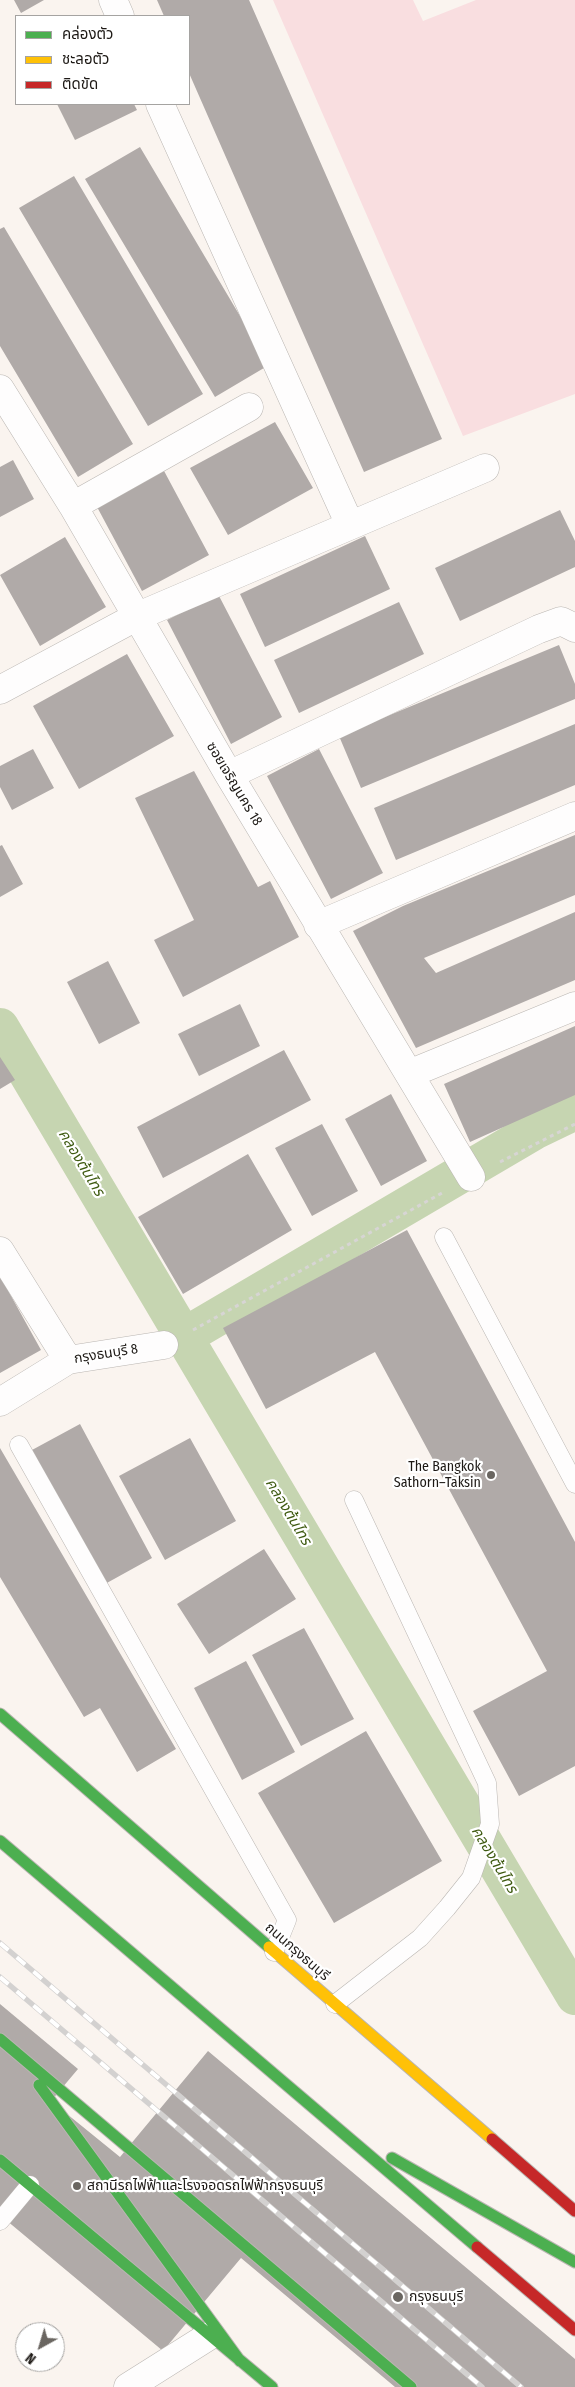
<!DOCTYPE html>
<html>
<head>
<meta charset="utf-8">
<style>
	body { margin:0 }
	#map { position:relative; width:575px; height:2387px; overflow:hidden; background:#faf4ef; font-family:"Fira Sans Condensed","Noto Sans Thai",sans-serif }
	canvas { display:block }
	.legend { position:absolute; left:15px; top:15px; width:175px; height:90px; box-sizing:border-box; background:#fff; border:1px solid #a5a3a1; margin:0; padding:6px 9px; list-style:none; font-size:15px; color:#1d1915 }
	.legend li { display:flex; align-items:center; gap:10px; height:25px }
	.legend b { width:25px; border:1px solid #a5a3a1 }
	.north { position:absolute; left:15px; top:2322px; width:50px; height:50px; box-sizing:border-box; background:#fff; border:1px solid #a5a3a1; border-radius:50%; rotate:219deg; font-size:14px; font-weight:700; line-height:20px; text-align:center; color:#1d1915 }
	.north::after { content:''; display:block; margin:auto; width:18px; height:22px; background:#6a6661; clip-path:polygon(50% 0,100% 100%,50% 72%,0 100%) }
</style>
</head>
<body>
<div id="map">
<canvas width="575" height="2387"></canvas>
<ul class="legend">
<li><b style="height:6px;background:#4caf50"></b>คล่องตัว</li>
<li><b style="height:6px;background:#ffc107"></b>ชะลอตัว</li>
<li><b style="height:6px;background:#c62828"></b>ติดขัด</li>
</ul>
<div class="north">N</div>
</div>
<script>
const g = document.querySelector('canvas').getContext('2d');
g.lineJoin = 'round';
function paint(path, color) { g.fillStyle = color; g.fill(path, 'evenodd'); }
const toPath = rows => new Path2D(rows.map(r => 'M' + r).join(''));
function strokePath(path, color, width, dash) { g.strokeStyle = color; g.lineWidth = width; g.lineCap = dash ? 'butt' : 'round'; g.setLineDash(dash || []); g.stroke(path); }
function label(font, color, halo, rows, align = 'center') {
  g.font = font + ' "Fira Sans Condensed","Noto Sans Thai",sans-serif'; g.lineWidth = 4.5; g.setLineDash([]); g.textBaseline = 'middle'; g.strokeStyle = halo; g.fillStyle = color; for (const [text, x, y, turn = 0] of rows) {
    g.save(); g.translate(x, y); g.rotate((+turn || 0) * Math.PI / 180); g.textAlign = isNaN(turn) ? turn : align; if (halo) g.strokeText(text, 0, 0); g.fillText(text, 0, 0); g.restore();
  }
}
paint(toPath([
	[273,0,413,0,423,21,476,0,575,0,575,394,463,436]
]), '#f9dee0');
strokePath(toPath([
	[0,1027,575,1996],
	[185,1336,534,1131,575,1111]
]), '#c6d5b1', 38);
paint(toPath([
	[14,0,44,0,21,13],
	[157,0,249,0,442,439,364,472,189,73,189,16,164,16],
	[57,104,134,104,137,110,75,140],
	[140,147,269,365,215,397,85,179],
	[74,176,203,394,148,426,19,208],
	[4,227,133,444,78,477,0,346,0,229],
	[275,422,313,488,228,535,190,468],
	[13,460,34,499,0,517,0,467],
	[163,469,209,555,142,591,96,505],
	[560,510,575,541,575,567,460,621,435,568],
	[365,536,390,589,265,647,240,594],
	[65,537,106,607,40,646,0,575],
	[218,594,282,717,231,744,167,620],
	[399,602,424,654,299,713,274,660],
	[559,645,575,684,575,699,361,788,339,736],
	[127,654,174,736,79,789,33,706],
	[575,724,575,785,396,860,374,808],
	[33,749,54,788,12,810,0,787,0,766],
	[319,749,383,873,331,899,267,776],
	[194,771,258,887,270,881,299,937,183,997,154,940,194,920,135,798],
	[575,835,575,895,424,958,436,973,575,912,575,980,416,1048,353,931,403,906],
	[2,845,23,884,0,897,0,846],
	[108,961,140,1023,99,1044,67,982],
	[240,1004,260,1046,199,1076,178,1034],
	[575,1026,575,1095,470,1142,444,1084],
	[284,1050,311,1100,163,1178,137,1127],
	[0,1057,15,1080,0,1089],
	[391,1094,427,1161,381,1186,345,1119],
	[322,1124,358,1191,312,1216,275,1148],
	[248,1154,292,1230,183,1294,138,1217],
	[407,1230,575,1542,575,1766,519,1796,473,1711,547,1671,375,1352,266,1409,223,1328],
	[0,1276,41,1350,0,1373],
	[80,1424,152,1558,105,1584,32,1450],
	[190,1438,236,1521,165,1560,119,1476],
	[0,1448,176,1749,137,1772,100,1708,84,1717,0,1577],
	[264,1549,296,1599,209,1654,177,1604],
	[304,1628,354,1719,301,1746,252,1655],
	[246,1661,295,1752,242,1780,194,1688],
	[366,1731,442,1861,334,1923,258,1793],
	[0,2004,78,2069,51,2101,120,2157,208,2051,575,2359,575,2387,395,2387,241,2258,163,2351,0,2215]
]), '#b0aaa8');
const lane = toPath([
	[444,1237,575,1484],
	[19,1445,287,1920,274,1952],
	[335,2004,420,1938,447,1908,471,1878,490,1824,487,1783,354,1500],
	[0,2221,30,2185]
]);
const street = toPath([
	[113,0,120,16],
	[160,104,350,525],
	[0,389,73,506,229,775,471,1177],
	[73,506,249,407],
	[0,690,136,617,485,468],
	[229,775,539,629,561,621,575,628],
	[318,925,575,816],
	[409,1074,575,1006],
	[0,1251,68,1360],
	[0,1402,68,1360,164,1345],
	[128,2387,209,2336]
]);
const fast = toPath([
	[0,1714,269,1947],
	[0,1841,477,2247],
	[0,2039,411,2387],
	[39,2085,240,2361],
	[392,2158,575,2262],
	[0,2160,272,2387]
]);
const slow = toPath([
	[269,1947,492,2139]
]);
const jam = toPath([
	[492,2139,575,2211],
	[477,2247,575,2330]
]);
strokePath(lane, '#bab6b2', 19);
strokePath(street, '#bab6b2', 29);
strokePath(fast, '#bab6b2', 13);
strokePath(slow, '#bab6b2', 13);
strokePath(jam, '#bab6b2', 13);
strokePath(toPath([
	[500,1162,575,1124],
	[193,1330,442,1193]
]), '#d7d5d4', 3, [4, 4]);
strokePath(lane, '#fefdfd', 18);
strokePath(street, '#fefdfd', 28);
strokePath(fast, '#4caf50', 11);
strokePath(slow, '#ffc107', 11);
strokePath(jam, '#c62828', 11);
const rail = toPath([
	[0,1943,521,2387],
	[0,1977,482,2387]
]);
strokePath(rail, '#d3d1d0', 5.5);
strokePath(rail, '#fff', 4, [11]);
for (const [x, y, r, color] of [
	[491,1475,5,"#6a6661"],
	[77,2186,5,"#6a6661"],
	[398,2297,6,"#6a6661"]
]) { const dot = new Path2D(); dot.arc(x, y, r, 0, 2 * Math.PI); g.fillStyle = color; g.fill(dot); strokePath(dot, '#fff', 2); }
label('14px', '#1d1915', '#fff', [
	["ซอยเจริญนคร 18",234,784,59],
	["กรุงธนบุรี 8",106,1354,-9],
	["ถนนกรุงธนบุรี",297,1952,41]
]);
label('14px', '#1d1915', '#fff', [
	["The Bangkok",481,1467,"right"],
	["Sathorn–Taksin",481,1483,"right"],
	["สถานีรถไฟฟ้าและโรงจอดรถไฟฟ้ากรุงธนบุรี",87,2186],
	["กรุงธนบุรี",409,2297]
], 'left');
label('italic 15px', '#3e5a11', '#fff', [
	["คลองต้นไทร",81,1163,59],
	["คลองต้นไทร",288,1512,59],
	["คลองต้นไทร",494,1860,59]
]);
</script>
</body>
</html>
